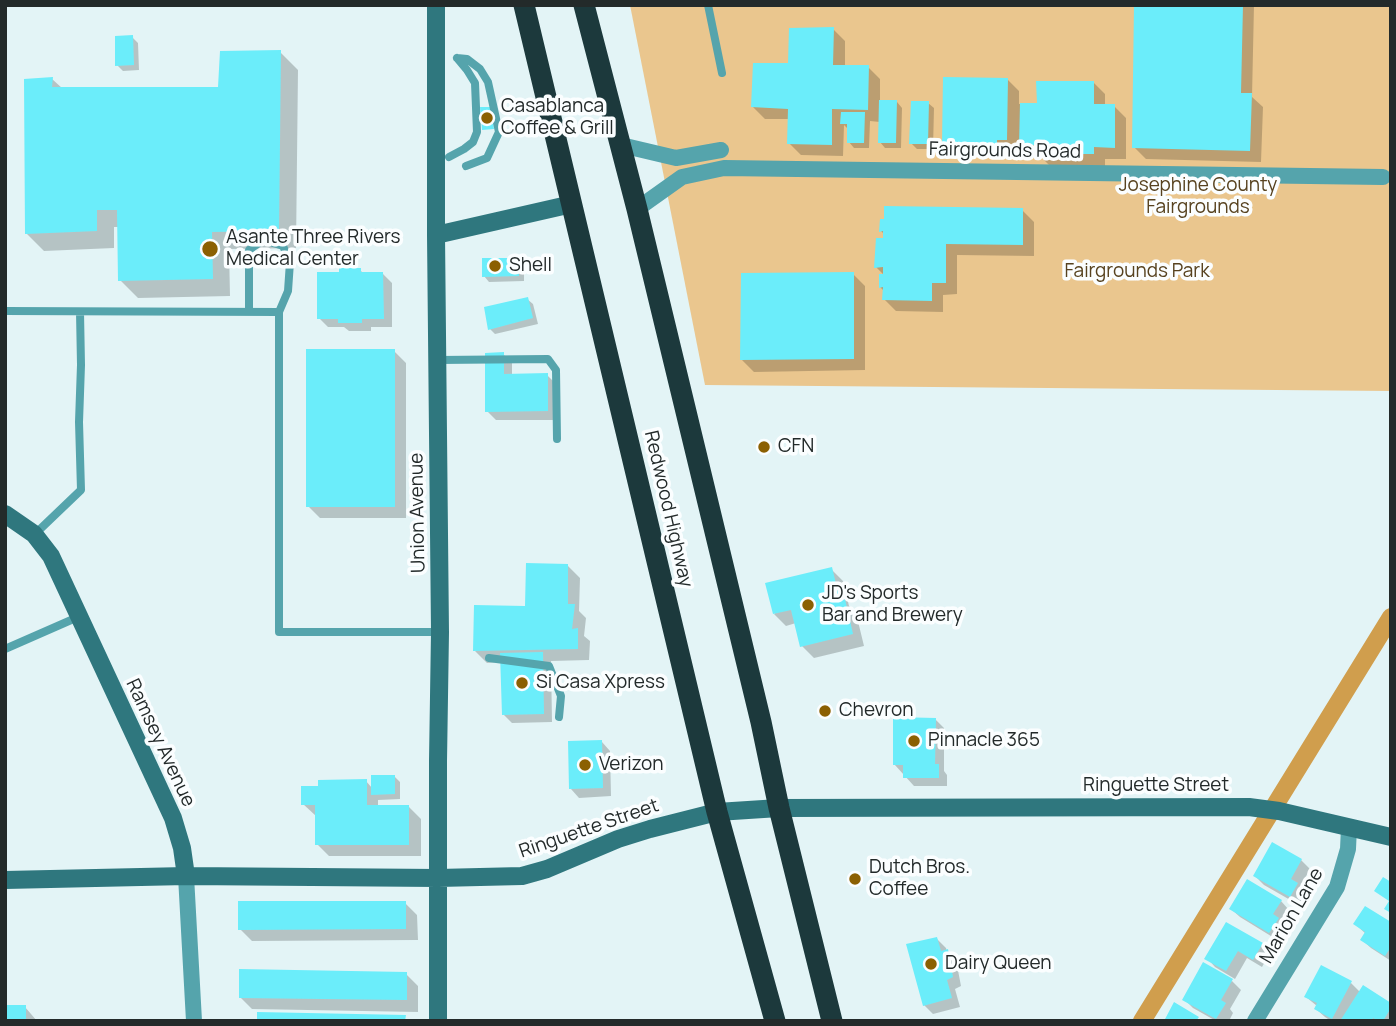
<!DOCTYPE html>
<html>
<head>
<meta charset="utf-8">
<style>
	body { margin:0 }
	#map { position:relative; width:1396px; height:1026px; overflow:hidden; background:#e3f4f6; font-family:Manrope,sans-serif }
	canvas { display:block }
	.frame { position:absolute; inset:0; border:7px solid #232a2a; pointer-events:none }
</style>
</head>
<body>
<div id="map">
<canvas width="1396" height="1026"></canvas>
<div class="frame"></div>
</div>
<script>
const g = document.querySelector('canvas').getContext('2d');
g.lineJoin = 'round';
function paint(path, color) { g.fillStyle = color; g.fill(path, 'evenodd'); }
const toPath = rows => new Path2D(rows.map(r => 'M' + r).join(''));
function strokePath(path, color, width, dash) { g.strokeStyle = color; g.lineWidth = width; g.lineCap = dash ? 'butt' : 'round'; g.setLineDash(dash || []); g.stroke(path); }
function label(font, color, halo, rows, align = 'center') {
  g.font = font + ' Manrope,sans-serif'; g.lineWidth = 7; g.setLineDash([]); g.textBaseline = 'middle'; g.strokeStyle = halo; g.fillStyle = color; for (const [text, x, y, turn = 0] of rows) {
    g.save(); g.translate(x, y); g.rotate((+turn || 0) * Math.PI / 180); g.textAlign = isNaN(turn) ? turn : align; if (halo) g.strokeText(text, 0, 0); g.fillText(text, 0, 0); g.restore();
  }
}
paint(toPath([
	[630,5,1391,5,1391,391,705,385]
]), '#eac68e');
paint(toPath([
	[1136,5,1254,5,1252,97,1263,107,1261,162,1146,159,1134,147],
	[833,29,845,41,845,67,868,67,880,79,880,102,897,102,902,108,901,148,885,148,880,142,880,122,870,121,869,148,854,148,849,142,848,129,844,125,843,156,801,155,789,143,789,119,765,119,753,107,790,65],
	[132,37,138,43,139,70,123,71,117,65],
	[280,52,298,70,296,248,229,249,230,296,138,298,120,280,119,227,114,227,114,248,44,251,26,233,52,79,62,88,220,89],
	[1007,79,1019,91,1019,104,1038,105,1093,82,1105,94,1105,106,1114,106,1126,118,1126,159,1105,159,1105,166,1049,165,1041,157,1033,158,1018,143,1018,151,1008,152,1008,156,956,154,944,142],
	[928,103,934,108,933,149,917,149,911,143],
	[1022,210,1034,222,1034,256,957,255,957,294,943,295,943,312,896,311,884,299,884,291,880,287,885,276,876,267,885,240,885,235,881,231],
	[518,260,524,265,524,281,489,282,484,276],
	[360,270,364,274,383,274,392,283,392,327,371,327,371,331,349,331,344,327,328,327,319,318],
	[853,274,865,286,865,370,754,372,742,360],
	[527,299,533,304,538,324,495,334,490,329],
	[394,351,406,363,406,518,320,518,308,506],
	[503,354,512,363,512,375,547,375,556,384,556,420,496,420,487,411],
	[568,566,580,578,579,611,586,618,584,636,590,641,589,660,551,661,552,722,512,723,503,714,502,662,487,663,475,651,527,608],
	[831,569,843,581,849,606,856,613,864,646,814,658,802,646,796,623,786,626,774,614],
	[935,719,944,728,944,771,947,775,947,786,914,786,894,764],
	[602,742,610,751,611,796,579,798,571,789],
	[394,776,400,782,400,799,378,800,378,807,409,807,421,819,421,856,329,856,317,844,316,816,303,804,366,781,372,788],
	[1301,860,1310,869,1300,887,1306,893,1299,905,1264,885,1255,876],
	[1281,901,1289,910,1281,923,1286,928,1279,941,1240,917,1231,909],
	[405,903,417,915,418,940,252,941,240,929],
	[1355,924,1391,924,1391,961,1371,948,1362,940,1366,934],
	[937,939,946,948,947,952,956,960,961,986,955,989,960,1007,933,1014,924,1005],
	[1262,945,1270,953,1262,967,1247,958,1235,979,1215,967,1207,958],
	[406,974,418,986,418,1012,252,1009,240,997],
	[1232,981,1241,990,1230,1009,1233,1013,1229,1021,1216,1021,1193,1008,1184,999],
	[1351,983,1360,992,1391,1005,1391,1021,1331,1021,1325,1017,1316,1009,1317,1006,1306,997],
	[25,1007,37,1021,5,1021]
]), '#0003');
strokePath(toPath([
	[1142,1021,1391,617]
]), '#d09e4d', 18);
paint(toPath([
	[1134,5,1243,5,1241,93,1252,93,1250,151,1132,148],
	[834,27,833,65,869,65,868,110,832,109,832,145,787,144,788,109,751,107,753,63,788,63,789,28],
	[133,35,134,65,115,66,115,36],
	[281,50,279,231,212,232,213,279,118,281,117,210,97,210,97,231,25,234,24,79,53,77,52,87,218,87,220,51],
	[943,77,1008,78,1007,140,997,140,997,145,942,143],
	[1036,81,1094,81,1094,104,1115,104,1115,148,1094,147,1094,154,1035,154,1036,145,1019,146,1020,103,1037,103],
	[879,100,897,100,896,143,878,143],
	[911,101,929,101,928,144,909,144],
	[480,107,491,107,494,129,482,130],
	[841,112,865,112,864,143,847,143,847,124,840,124],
	[884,206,1023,208,1023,245,946,244,946,283,932,283,932,301,882,300,883,287,879,288,879,274,883,274,883,267,874,268,876,238,883,238,883,231,879,232,880,219,884,219],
	[482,258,519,258,519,276,482,277],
	[339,268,361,268,361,272,383,272,384,319,362,319,362,323,338,323,338,319,317,319,317,272,339,272],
	[854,272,854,359,740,360,741,273],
	[528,297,533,318,488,330,484,307],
	[306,349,395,349,395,507,306,507],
	[504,352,504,374,548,373,548,411,485,412,485,353],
	[526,563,568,564,568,604,575,604,572,629,578,628,578,649,473,651,474,605,525,606],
	[832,567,840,601,845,599,853,634,800,647,791,610,773,614,765,583],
	[543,652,544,714,502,715,500,653],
	[893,717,936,718,935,764,939,764,939,778,903,778,903,765,893,765],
	[602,740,603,788,569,789,568,741],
	[371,775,395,775,395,794,371,795],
	[367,779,367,805,409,805,409,845,315,845,315,805,301,805,301,786,318,786,318,780],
	[1272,842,1302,859,1291,879,1298,883,1290,897,1253,876],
	[1383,877,1391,882,1391,913,1384,909,1389,901,1374,891],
	[1247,879,1282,900,1273,914,1279,918,1269,933,1229,909],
	[238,901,406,901,406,929,238,930],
	[1365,906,1391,922,1391,947,1385,956,1360,940,1365,932,1353,924],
	[1226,922,1263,943,1253,960,1238,951,1226,971,1204,959],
	[937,937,941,951,948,949,953,977,947,980,952,998,923,1006,906,944],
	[1203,962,1233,979,1221,1000,1226,1003,1216,1019,1182,1000],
	[1321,965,1352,981,1332,1019,1314,1009,1317,1003,1304,997],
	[239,969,407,972,407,1000,239,998],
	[1363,985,1391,1003,1391,1008,1383,1021,1378,1021,1373,1018,1372,1021,1340,1021],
	[1174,1002,1199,1017,1196,1021,1164,1021],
	[5,1005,26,1005,26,1021,5,1021],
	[257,1012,406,1015,405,1021,257,1021]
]), '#6bedfa');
strokePath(toPath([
	[708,5,722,73],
	[457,58,467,59,480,69,488,82,499,132,487,158,466,166],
	[449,157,464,149,473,142,477,132,475,83,467,70,457,58],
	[5,311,279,312,279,632,440,632],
	[249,312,249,250,263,240,283,246,290,262,288,291,279,312],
	[438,360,548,359,556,370,557,439],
	[35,534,81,490,79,422,81,365,80,312],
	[5,649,78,617],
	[489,658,549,666,561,696,559,717]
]), '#55a4ac', 8);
strokePath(toPath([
	[621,145,676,158,721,150],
	[637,209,682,177,724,168,1383,177],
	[186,876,194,1021],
	[1255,1021,1337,887,1348,849,1349,827]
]), '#55a4ac', 16);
strokePath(toPath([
	[436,5,436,235,440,632,438,761,438,1021],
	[436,235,572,204],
	[5,514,34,534,51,556,173,818,182,848,186,876],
	[5,880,186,876,438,878,522,876,547,869,618,839,650,829,717,812,779,808,1249,807,1279,811,1391,837]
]), '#2f777e', 18);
strokePath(toPath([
	[524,5,717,812,775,1021],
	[584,5,637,209,761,722,779,808,832,1021]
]), '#1c393c', 21);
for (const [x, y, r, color] of [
	[487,118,7,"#8b6002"],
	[210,249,9,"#8b6002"],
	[495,266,7,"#8b6002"],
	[764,447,7,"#8b6002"],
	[808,605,7,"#8b6002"],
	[522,683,7,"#8b6002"],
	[825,711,7,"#8b6002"],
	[914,741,7,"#8b6002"],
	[585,765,7,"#8b6002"],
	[855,879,7,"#8b6002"],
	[931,964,7,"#8b6002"]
]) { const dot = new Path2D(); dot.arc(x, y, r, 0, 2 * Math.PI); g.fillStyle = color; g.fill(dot); strokePath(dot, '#fbfeff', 2.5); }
label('19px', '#232a2a', '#fbfeff', [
	["Casablanca",501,107],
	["Coffee & Grill",501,129],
	["Asante Three Rivers",226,238],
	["Medical Center",226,260],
	["Shell",509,266],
	["CFN",778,447],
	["JD's Sports",822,594],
	["Bar and Brewery",822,616],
	["Si Casa Xpress",536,683],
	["Chevron",839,711],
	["Pinnacle 365",928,741],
	["Verizon",599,765],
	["Dutch Bros.",869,868],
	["Coffee",869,890],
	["Dairy Queen",945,964]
], 'left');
label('19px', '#232a2a', '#fbfeff', [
	["Fairgrounds Road",1005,151,1],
	["Redwood Highway",668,509,77],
	["Union Avenue",418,513,-91],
	["Ramsey Avenue",160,743,65],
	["Ringuette Street",1156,786],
	["Ringuette Street",589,829,-19],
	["Marion Lane",1292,916,-60]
]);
label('19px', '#57421f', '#fbfeff', [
	["Josephine County",1198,186],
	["Fairgrounds",1198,208],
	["Fairgrounds Park",1137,272]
]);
</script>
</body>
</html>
